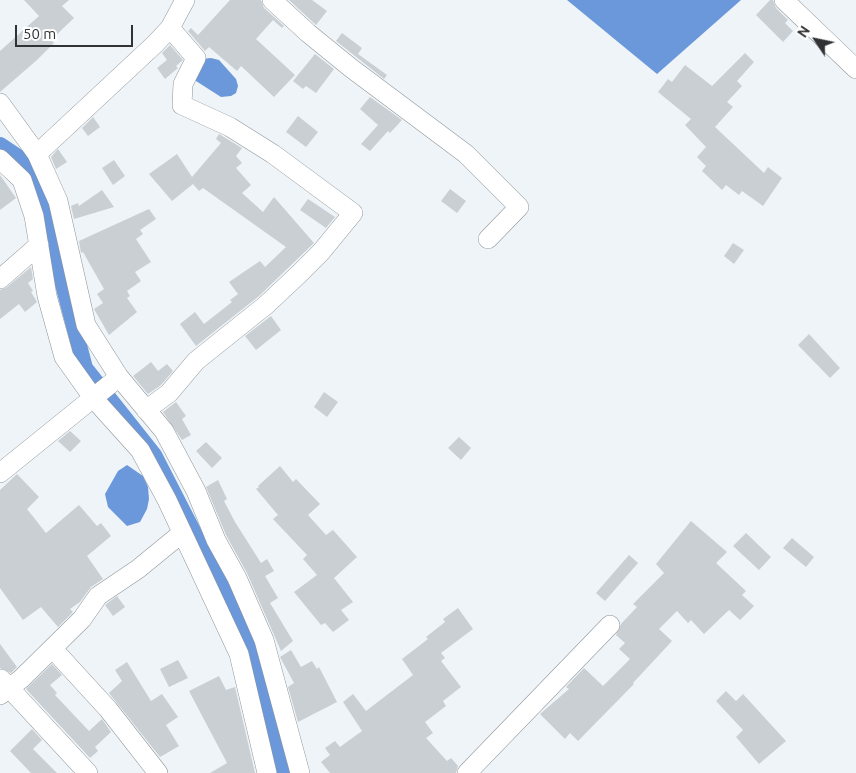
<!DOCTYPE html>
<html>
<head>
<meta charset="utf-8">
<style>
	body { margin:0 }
	#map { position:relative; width:856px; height:773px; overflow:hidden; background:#eef4f8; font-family:Ubuntu,sans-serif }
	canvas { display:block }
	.north { position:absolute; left:791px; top:15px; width:50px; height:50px; -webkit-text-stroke:4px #fff; paint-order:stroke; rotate:304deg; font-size:14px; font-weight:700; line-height:20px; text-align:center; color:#303234 }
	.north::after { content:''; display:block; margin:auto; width:18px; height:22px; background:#303234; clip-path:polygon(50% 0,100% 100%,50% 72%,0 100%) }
	.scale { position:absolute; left:15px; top:25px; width:118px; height:22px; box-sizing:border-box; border:2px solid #303234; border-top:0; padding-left:6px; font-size:15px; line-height:18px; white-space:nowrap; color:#303234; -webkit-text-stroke:4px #fff; paint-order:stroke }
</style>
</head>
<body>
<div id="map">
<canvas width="856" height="773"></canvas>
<div class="north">N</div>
<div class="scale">50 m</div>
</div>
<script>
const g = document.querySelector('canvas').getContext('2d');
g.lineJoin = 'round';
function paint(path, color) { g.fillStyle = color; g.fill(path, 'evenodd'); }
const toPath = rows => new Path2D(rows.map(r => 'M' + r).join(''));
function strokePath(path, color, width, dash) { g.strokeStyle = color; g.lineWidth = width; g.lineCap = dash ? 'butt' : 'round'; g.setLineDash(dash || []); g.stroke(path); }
paint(toPath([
	[567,0,741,0,657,74],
	[211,58,219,60,236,79,238,86,236,93,231,96,221,97,196,81,195,76,202,59],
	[127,465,143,476,148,487,149,499,147,509,140,522,127,526,108,507,105,494,118,471]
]), '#6b98da');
strokePath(toPath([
	[0,145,27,163,35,178,85,368,154,455,253,648,284,773]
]), '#6b98da', 16);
paint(toPath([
	[24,0,69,0,62,6,74,18,51,40,54,43,37,60,0,92,0,51,39,16],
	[230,0,261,0,264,8,284,26,282,28,273,20,256,39,295,75,274,97,241,66,237,71,209,47,205,51,188,31,191,28,198,35],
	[289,0,312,0,327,11,316,25],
	[770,0,773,0,776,8,788,20,785,23,793,31,783,42,756,15],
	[342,33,362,48,358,54,387,75,384,79,336,41],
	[170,45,183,60,176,66,178,68,165,79,157,68,167,60,162,53],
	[745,53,754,62,737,81,742,86,727,102,733,107,715,127,764,173,768,167,782,178,763,206,742,191,739,195,726,185,722,190,702,171,706,166,697,157,706,147,685,125,691,119,658,92,668,79,672,82,685,65,712,86],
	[315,54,334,69,316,93,306,86,303,89,293,81],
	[370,97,402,120,390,133,388,131,370,151,361,144,378,125,360,109],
	[298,116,318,132,306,147,286,132],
	[93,117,100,127,88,136,82,128],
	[219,134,242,148,236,156,242,163,236,168,251,185,242,193,263,212,274,197,314,243,259,296,196,346,180,324,195,312,204,324,232,302,230,300,238,294,229,282,260,261,265,267,286,247,203,188,199,191,193,184,172,201,149,174,177,154,192,177,221,143,216,139],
	[58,149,67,162,56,169,51,157],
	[114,160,125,176,113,185,102,168],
	[0,175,16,198,0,210],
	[450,189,466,201,457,213,441,201],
	[102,190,114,207,74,219,71,206,78,203,79,206],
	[308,199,335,217,326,228,300,210],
	[149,209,156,219,140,230,143,234,136,239,151,262,135,272,141,281,127,291,130,296,127,298,137,312,109,335,94,309,103,303,97,294,104,289,83,252,81,253,79,241],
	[733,243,744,250,734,264,724,256],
	[31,267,33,279,28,283,33,291,31,292,37,302,25,312,19,304,0,319,0,290,7,287],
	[271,316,281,330,256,350,245,336],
	[809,334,840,368,830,378,798,345],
	[151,362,158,371,167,364,173,371,161,385,148,394,133,376],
	[324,392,338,402,327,417,314,407],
	[176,402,186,416,182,419,191,435,182,440,163,412],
	[70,431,81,441,70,452,58,441],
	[459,437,471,448,461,460,448,448],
	[206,442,222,458,212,468,196,451],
	[280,466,293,482,296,479,320,504,308,515,326,535,333,530,357,557,334,578,353,602,341,610,349,620,333,632,325,623,321,625,294,592,317,575,303,559,307,555,273,519,278,515,256,489,259,487,258,486],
	[17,474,39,497,27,509,46,533,79,505,97,526,101,523,111,536,87,556,103,579,91,587,80,602,70,609,73,612,58,627,41,607,23,620,0,588,0,490],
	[218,480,227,499,224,501,235,522,261,563,267,559,274,571,265,576,278,598,270,603,293,641,281,651,247,573,226,535,206,487],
	[691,521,727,552,716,563,746,591,742,595,754,606,740,620,729,610,704,634,691,620,688,623,677,611,659,629,672,641,633,683,634,684,578,741,570,733,565,739,540,714,569,689,566,687,584,668,603,686,630,659,619,649,625,643,616,635,621,624,637,607,633,604,664,573,656,564],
	[746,533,771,557,759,570,733,546],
	[792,538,814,557,806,567,783,548],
	[629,555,638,563,605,601,596,593],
	[117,596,125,607,113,616,105,605],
	[458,608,473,629,441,653,445,658,441,661,461,687,443,701,446,706,425,722,433,733,426,738,447,761,451,758,458,766,456,773,330,773,321,762,330,755,325,748,335,741,340,747,362,731,343,702,353,694,366,711,413,675,402,659,428,639,426,637,445,622,443,619],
	[0,644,17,667,11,673,0,668],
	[291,650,301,667,312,661,317,669,319,667,337,702,298,722,288,687,294,683,280,657],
	[178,660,188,678,169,687,160,669],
	[127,662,151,701,162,694,178,717,166,725,179,746,160,757,109,693,122,681,115,670],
	[52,664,62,675,50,685,57,693,55,695,89,731,102,719,111,732,95,747,98,751,90,758,26,689],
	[219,676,226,690,235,687,255,773,210,773,227,763,189,691],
	[726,691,736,701,743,694,786,741,759,764,736,737,743,730,716,701],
	[32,729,42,740,33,749,57,773,31,773,10,751]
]), '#c9cfd3');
const minor = toPath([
	[272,0,308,33,351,68,466,154,519,207,488,239],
	[784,0,856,69],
	[0,103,37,154,155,44,170,28,185,0],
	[37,154,58,201,86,325,119,377,164,431,196,491,216,540,237,578,264,640,300,773],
	[0,159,22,180,34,216,47,296,64,357,94,399,140,450,167,500,239,654,267,773],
	[0,279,39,245],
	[146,410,169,393,196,361,266,305,299,274,321,252,353,213,273,154,230,127,182,105,183,84,196,58,170,28],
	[0,473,119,377],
	[53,649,108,709,158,773],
	[1,679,88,773],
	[0,695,21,679,82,619,98,596,138,569,182,533],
	[467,773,610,625]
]);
strokePath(minor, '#8f9498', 20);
strokePath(minor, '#fff', 19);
</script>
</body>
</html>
